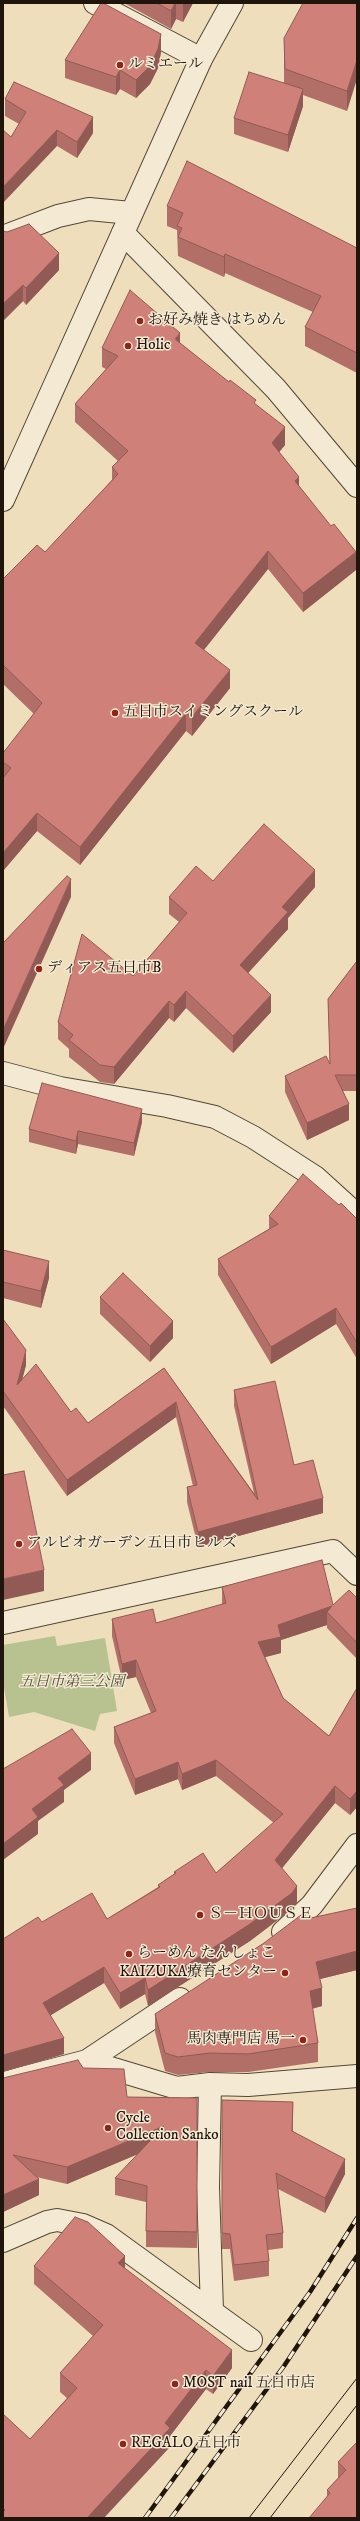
<!DOCTYPE html>
<html>
<head>
<meta charset="utf-8">
<style>
	body { margin:0 }
	#map { position:relative; width:360px; height:2521px; overflow:hidden; background:#eedebb; font-family:"IM FELL DW Pica",serif }
	canvas { display:block }
	.frame { position:absolute; inset:0; border:4px solid #1f150b; pointer-events:none }
</style>
</head>
<body>
<div id="map">
<canvas width="360" height="2521"></canvas>
<div class="frame"></div>
</div>
<script>
const g = document.querySelector('canvas').getContext('2d');
g.lineJoin = 'round';
function paint(path, color) { g.fillStyle = color; g.fill(path, 'evenodd'); }
const toPath = rows => new Path2D(rows.map(r => 'M' + r).join(''));
function strokePath(path, color, width, dash) { g.strokeStyle = color; g.lineWidth = width; g.lineCap = dash ? 'butt' : 'round'; g.setLineDash(dash || []); g.stroke(path); }
function label(font, color, halo, rows, align = 'center') {
  g.font = font + ' "IM FELL DW Pica","Noto Serif JP",serif'; g.lineWidth = 3; g.setLineDash([]); g.textBaseline = 'middle'; g.strokeStyle = halo; g.fillStyle = color; for (const [text, x, y, turn = 0] of rows) {
    g.save(); g.translate(x, y); g.rotate((+turn || 0) * Math.PI / 180); g.textAlign = isNaN(turn) ? turn : align; if (halo) g.strokeText(text, 0, 0); g.fillText(text, 0, 0); g.restore();
  }
}
paint(toPath([
	[55,1636,57,1646,105,1638,117,1711,100,1714,95,1731,34,1712,9,1717,3,1681,3,1645]
]), '#b8c190');
const minor = toPath([
	[95,3,201,59],
	[123,233,276,389,357,486],
	[3,237,58,216,89,209,131,213],
	[3,1073,60,1088,167,1106,215,1117,253,1137,315,1177,357,1215],
	[3,1623,333,1551,357,1574],
	[283,1932,312,1905,357,1845],
	[87,2061,177,2088,210,2084,248,2085,357,2076],
	[3,2083,87,2061,180,1999],
	[210,2084,208,2187,212,2311],
	[3,2241,47,2222,57,2220,83,2225,106,2235,251,2340]
]);
const tertiary = toPath([
	[3,500,201,59,232,3]
]);
strokePath(minor, '#534737', 24);
strokePath(tertiary, '#534737', 24);
strokePath(minor, '#f4ead3', 22);
strokePath(tertiary, '#f4ead3', 22);
strokePath(toPath([
	[249,2518,357,2378],
	[270,2518,357,2405]
]), '#1f150b', 1);
const rail = toPath([
	[145,2518,310,2292,357,2218],
	[171,2518,284,2366,357,2256]
]);
strokePath(rail, '#1f150b', 4.5);
strokePath(rail, '#f4ead3', 3, [9]);
paint(toPath([
	[124,3,193,3,183,22,176,19,171,29],
	[357,3,347,111,303,95,303,106,288,152,234,134,234,118,284,83,284,38],
	[161,52,158,68,150,84,136,98,120,89,116,95,65,78,65,60],
	[5,99,93,133,77,158,57,146,11,137,19,124,5,116],
	[167,206,357,248,357,373,305,346,305,327,313,312,225,273,224,277,178,256,177,230,167,226],
	[3,231,59,270,26,305,23,301,3,321],
	[180,343,256,405,285,445,279,452,299,486,356,570,303,612,268,569,204,650,230,688,192,736,186,731,80,865,37,831,3,871,3,753,34,714,3,684,3,579,45,552,112,480,112,467,118,461,75,422,75,404,106,369,102,367,102,348],
	[213,881,315,887,288,918,288,929,248,973,271,1012,233,1053,186,1008,174,1022,169,1018,114,1084,100,1082,69,1057,69,1049,58,1039,58,1022,133,976,179,922,169,914,169,897],
	[357,961,357,1091,343,1091,349,1120,307,1140,285,1092,285,1076,330,1063,328,999],
	[142,1122,134,1156,78,1144,76,1154,29,1142,29,1129],
	[339,1205,357,1219,357,1359,336,1324,271,1364,218,1275,218,1259,269,1229,269,1216],
	[3,1250,49,1278,41,1308,3,1298],
	[100,1297,173,1338,150,1362,100,1314],
	[3,1319,26,1365,22,1379,71,1412,88,1423,164,1368,254,1493,234,1406,234,1390,294,1465,323,1513,198,1547,187,1502,187,1487,193,1486,176,1417,67,1496,3,1406],
	[222,1587,333,1605,357,1598,357,1659,327,1628,327,1625,281,1640,281,1653,265,1657,283,1698,329,1736,357,1688,357,1807,350,1815,335,1803,282,1868,297,1902,292,1909,250,1941,148,2006,145,1994,120,2009,104,1983,50,2015,64,2054,3,2072,42,1922,107,1919,158,1887,158,1885,174,1874,174,1872,216,1873,274,1823,216,1776,182,1790,178,1779,135,1795,114,1743,114,1727,151,1713,136,1677,122,1680,112,1636,112,1619,156,1623,222,1604],
	[357,1908,357,1970,320,1979,322,2006,312,2009,318,2043,318,2062,248,2072,210,2072,178,2075,165,2071,155,2032,155,2014,306,1919],
	[83,2068,127,2097,197,2098,197,2248,146,2247,146,2202,115,2195,115,2178,138,2154,67,2184,36,2177,39,2195,3,2212,3,2078],
	[222,2100,293,2102,293,2131,345,2174,325,2213,278,2189,283,2233,283,2248,268,2250,269,2261,269,2276,234,2281,230,2249,222,2249],
	[34,2266,125,2269,232,2368,213,2394,206,2389,170,2436,170,2447,3,2518,3,2414,30,2439,67,2398,60,2392,60,2373,93,2336,34,2284],
	[357,2442,357,2518,327,2497,327,2490,338,2478,338,2462]
]), '#b26f68');
paint(toPath([
	[175,3,176,3,176,19,171,29,171,11],
	[184,3,193,3,183,22,183,4],
	[161,34,161,52,158,68,150,84,136,98,136,80],
	[357,60,357,79,347,111,347,91],
	[120,70,120,89,116,95,116,77],
	[303,89,303,106,288,152,288,135],
	[93,117,93,133,77,158,77,142],
	[57,130,57,146,3,203,3,187],
	[59,253,59,270,26,305,26,288],
	[225,254,225,273,224,277,224,257],
	[23,285,23,301,3,321,3,304],
	[180,333,180,351,175,339],
	[285,427,285,445,272,461,272,443],
	[299,477,299,496,295,481],
	[268,551,268,569,195,661,195,643],
	[356,552,356,570,303,612,303,593],
	[230,670,230,688,192,736,192,717],
	[186,713,186,731,80,865,80,847],
	[37,813,37,831,3,871,3,853],
	[315,870,315,887,288,918,288,929,240,982,240,965,282,907],
	[71,879,71,897,3,1049,3,1030],
	[186,991,186,1008,174,1022,174,1005],
	[271,995,271,1012,233,1053,233,1036],
	[169,1001,169,1018,114,1084,114,1067],
	[349,1104,349,1120,307,1140,307,1123],
	[142,1109,142,1122,134,1156,134,1143],
	[78,1131,78,1144,76,1154,76,1141],
	[49,1261,49,1278,41,1308,41,1291],
	[336,1308,336,1324,271,1364,271,1347],
	[173,1321,173,1338,150,1362,150,1346],
	[26,1350,26,1365,17,1400,17,1385],
	[176,1402,176,1417,67,1496,67,1480],
	[323,1498,323,1513,198,1547,198,1532],
	[44,1570,44,1591,3,1600,3,1579],
	[332,1606,327,1612,327,1625,281,1640,281,1653,258,1659,258,1642,278,1625],
	[136,1660,136,1677,122,1680,122,1664],
	[91,1753,91,1770,64,1790,64,1802,38,1821,38,1834,3,1860,3,1844,58,1778],
	[216,1760,216,1776,182,1790,182,1774],
	[178,1762,178,1779,135,1795,135,1779],
	[335,1786,335,1803,275,1877,275,1860],
	[357,1791,357,1807,350,1815,350,1799],
	[297,1886,297,1902,292,1909,250,1941,148,2006,148,1990],
	[357,1951,357,1970,316,1980,316,1962],
	[104,1967,104,1983,43,2020,43,2003],
	[145,1978,145,1994,120,2009,120,1993],
	[322,1988,322,2006,310,2009,310,1991],
	[64,2038,64,2054,3,2072,3,2055],
	[164,2126,164,2143,67,2184,67,2167],
	[345,2159,345,2174,325,2213,325,2198],
	[39,2179,39,2195,3,2212,3,2195],
	[125,2256,125,2275,118,2263],
	[232,2350,232,2368,213,2394,213,2376],
	[206,2370,206,2389,170,2436,170,2447,104,2518,87,2518,165,2423]
]), '#915a55');
const building = toPath([
	[101,3,103,3,161,34,158,49,150,66,136,80,120,70,116,77,65,60,101,3],
	[157,3,175,3,171,11,157,3],
	[303,3,357,3,357,60,347,91,285,69,284,38,303,3],
	[249,72,303,89,288,135,234,118,249,72],
	[14,82,93,117,77,142,57,130,3,187,3,130,11,137,26,112,5,99,14,82],
	[187,161,357,248,357,353,305,327,321,296,225,254,224,257,178,237,182,228,177,226,183,213,167,206,187,161],
	[29,224,59,253,26,288,23,285,3,304,3,231,7,232,29,224],
	[130,290,180,333,175,339,229,382,230,380,256,400,254,403,285,427,272,443,299,477,295,481,331,526,334,524,356,552,303,593,268,551,195,643,230,670,192,717,186,713,80,847,37,813,3,853,3,778,11,768,3,762,3,753,42,703,3,665,3,579,37,545,45,552,118,474,112,467,128,451,75,404,118,356,102,348,130,290],
	[264,824,315,870,282,907,288,912,240,965,271,995,233,1036,186,991,174,1005,169,1001,114,1067,100,1065,69,1040,73,1035,58,1022,82,934,133,976,187,913,169,897,196,866,213,881,264,824],
	[67,876,71,879,3,1030,3,943,67,876],
	[357,961,357,1075,335,1075,349,1104,307,1123,285,1076,326,1056,330,1064,328,999,357,961],
	[42,1083,142,1109,134,1143,78,1131,76,1141,29,1129,42,1083],
	[303,1174,339,1205,341,1203,357,1219,357,1343,336,1308,271,1347,218,1259,278,1224,269,1216,303,1174],
	[3,1250,49,1261,41,1291,3,1282,3,1250],
	[123,1273,173,1321,150,1346,100,1297,123,1273],
	[3,1319,26,1350,17,1385,36,1364,71,1412,76,1408,88,1423,164,1368,258,1500,234,1390,275,1381,294,1465,313,1460,323,1498,198,1532,187,1487,197,1485,176,1402,67,1480,3,1391,3,1319],
	[24,1471,44,1570,3,1579,3,1475,24,1471],
	[322,1560,333,1605,349,1590,357,1598,357,1643,327,1612,332,1606,278,1625,281,1637,258,1642,283,1698,329,1736,357,1688,357,1791,350,1799,335,1786,275,1860,297,1886,292,1893,250,1924,148,1990,145,1978,120,1993,104,1967,43,2003,64,2038,3,2055,3,1939,38,1917,42,1922,92,1893,107,1919,160,1887,158,1885,176,1873,174,1872,203,1853,216,1873,283,1814,216,1760,182,1774,178,1762,135,1779,114,1727,156,1711,136,1660,122,1664,112,1619,153,1609,156,1623,226,1603,222,1587,322,1560],
	[72,1729,91,1753,58,1778,64,1785,32,1809,38,1817,3,1844,3,1769,72,1729],
	[357,1908,357,1951,316,1962,322,1988,310,1991,318,2043,248,2054,210,2053,178,2057,165,2053,155,2014,264,1943,305,1912,306,1919,357,1908],
	[78,2060,83,2068,124,2069,127,2097,197,2098,197,2232,146,2231,147,2186,115,2178,164,2126,67,2167,13,2155,39,2179,3,2195,3,2078,78,2060],
	[222,2100,293,2102,292,2131,345,2159,325,2198,276,2173,283,2233,266,2235,269,2261,234,2265,230,2234,222,2233,222,2100],
	[75,2217,88,2222,125,2256,118,2263,232,2350,213,2376,206,2370,165,2423,170,2428,87,2518,3,2518,3,2512,5,2510,3,2508,3,2414,30,2439,77,2388,60,2373,103,2325,34,2266,75,2217],
	[357,2442,357,2518,309,2518,330,2493,327,2490,346,2470,338,2462,357,2442]
]);
paint(building, '#cf8179');
strokePath(building, '#915a55', 1);
for (const [x, y, r, color] of [
	[120,65,4,"#8f2418"],
	[140,321,4,"#8f2418"],
	[128,346,4,"#8f2418"],
	[115,713,4,"#8f2418"],
	[39,969,4,"#8f2418"],
	[19,1544,4,"#8f2418"],
	[200,1915,4,"#8f2418"],
	[129,1954,4,"#8f2418"],
	[285,1973,4,"#8f2418"],
	[303,2040,4,"#8f2418"],
	[108,2128,4,"#8f2418"],
	[175,2384,4,"#8f2418"],
	[123,2444,4,"#8f2418"]
]) { const dot = new Path2D(); dot.arc(x, y, r, 0, 2 * Math.PI); g.fillStyle = color; g.fill(dot); strokePath(dot, '#f4ead3', 1.5); }
label('15px', '#1f150b', '#f4ead3', [
	["ルミエール",128,65],
	["お好み焼き はちめん",148,321],
	["Holic",136,346],
	["五日市スイミングスクール",123,713],
	["ディアス五日市B",47,969],
	["アルビオガーデン五日市ヒルズ",27,1544],
	["Ｓ－ＨＯＵＳＥ",208,1915],
	["らーめん たんしょこ",137,1954],
	["KAIZUKA療育センター",277,1973,"right"],
	["馬肉専門店 馬一",295,2040,"right"],
	["Cycle",116,2119],
	["Collection Sanko",116,2136],
	["MOST nail 五日市店",183,2384],
	["REGALO 五日市",131,2444]
], 'left');
label('italic 15px', '#55513a', '#f4ead3', [
	["五日市第三公園",72,1683]
]);
</script>
</body>
</html>
